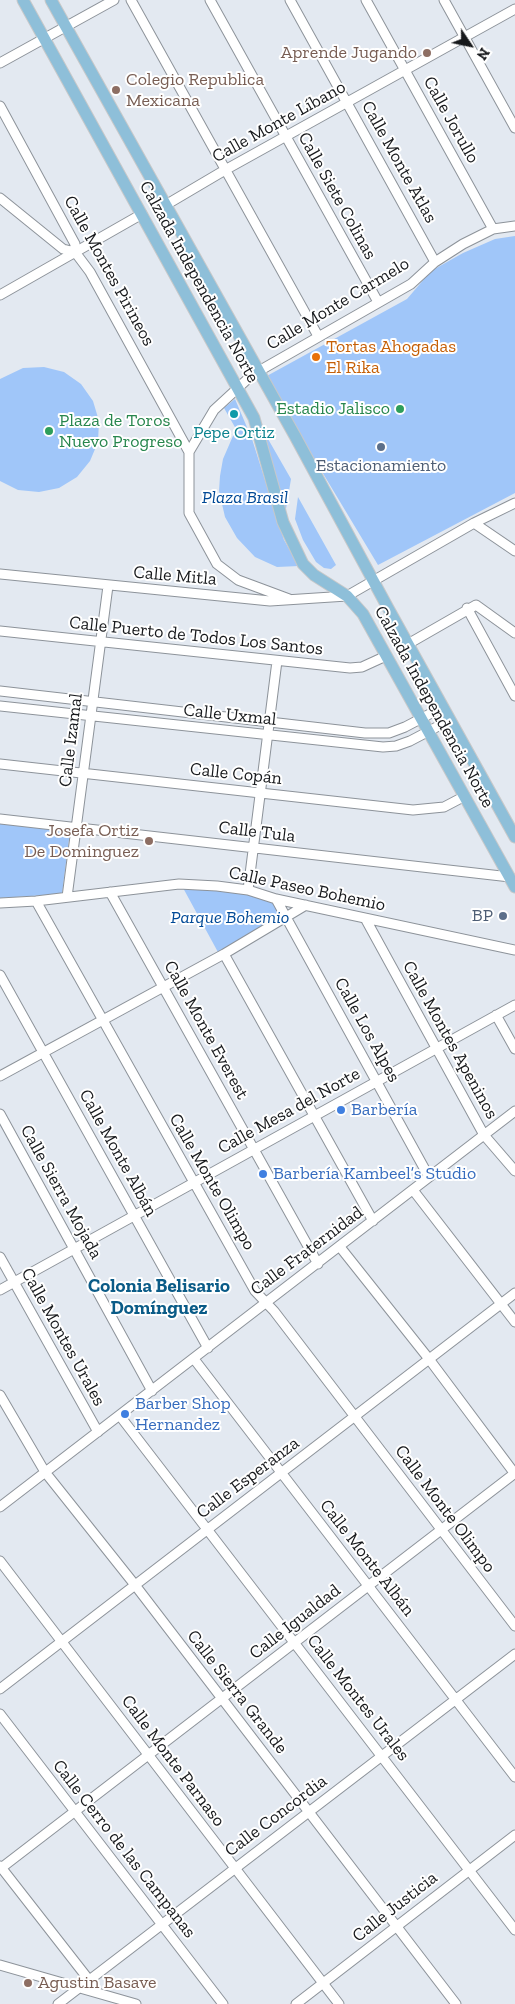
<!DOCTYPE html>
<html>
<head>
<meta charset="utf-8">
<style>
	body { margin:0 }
	#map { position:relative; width:515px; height:2004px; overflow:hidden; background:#e3e9f1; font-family:"Zilla Slab",serif }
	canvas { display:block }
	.north { position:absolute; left:445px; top:20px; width:50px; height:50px; -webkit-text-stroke:4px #fff; paint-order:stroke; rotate:124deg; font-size:14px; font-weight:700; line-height:20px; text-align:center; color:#17191c }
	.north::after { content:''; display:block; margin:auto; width:18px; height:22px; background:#17191c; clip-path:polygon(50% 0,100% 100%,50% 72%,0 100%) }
</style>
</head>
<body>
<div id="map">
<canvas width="515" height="2004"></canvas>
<div class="north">N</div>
</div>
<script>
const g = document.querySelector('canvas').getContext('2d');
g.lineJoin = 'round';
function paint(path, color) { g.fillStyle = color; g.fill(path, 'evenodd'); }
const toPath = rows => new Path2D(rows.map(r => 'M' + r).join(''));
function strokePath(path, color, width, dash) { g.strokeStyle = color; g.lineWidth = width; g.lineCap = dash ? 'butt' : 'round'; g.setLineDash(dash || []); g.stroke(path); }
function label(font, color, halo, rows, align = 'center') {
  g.font = font + ' "Zilla Slab",serif'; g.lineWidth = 4; g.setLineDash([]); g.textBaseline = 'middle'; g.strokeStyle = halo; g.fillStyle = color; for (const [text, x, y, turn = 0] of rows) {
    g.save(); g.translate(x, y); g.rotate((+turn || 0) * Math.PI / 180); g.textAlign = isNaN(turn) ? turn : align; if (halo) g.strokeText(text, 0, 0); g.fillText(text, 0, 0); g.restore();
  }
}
paint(toPath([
	[515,236,515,493,378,565,265,377,407,299,431,271,463,253,495,239],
	[44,367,64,372,81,384,93,401,99,421,98,442,90,461,77,477,59,488,39,492,18,490,0,481,0,379,23,368],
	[235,399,252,439,284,540,299,566,277,567,255,557,237,538,225,517,219,491,220,476,223,459,236,429,224,408],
	[260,425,291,479,285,515],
	[298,497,336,565,331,569,324,568,316,562,303,540,295,519],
	[0,823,70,831,62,894,0,898],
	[182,886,247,893,275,902,279,917,219,954]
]), '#a0c6f9');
const minor = toPath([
	[131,0,318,336],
	[210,0,378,302],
	[290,0,435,262],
	[366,0,493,229],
	[444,0,515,128],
	[0,63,114,0],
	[0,106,75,244,75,252,90,272,189,452],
	[0,198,63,249,75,252],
	[164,206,225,170,515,9],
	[0,295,142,214],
	[474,523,515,551],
	[0,574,270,601,347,596,474,523,515,503],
	[289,599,238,580,217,564,189,513,189,452,214,410,252,375,411,284,435,262,463,244,493,229,515,226],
	[467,608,515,696],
	[0,631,350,668,362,667,386,656],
	[408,644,476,605,515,633],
	[0,691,365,733,389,733,405,727,443,707],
	[0,706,383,747,396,746,410,741,450,720],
	[0,764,413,810,444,807,465,796],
	[0,819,510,877],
	[248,890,277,661],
	[110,892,318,1264],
	[67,897,108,586],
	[276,899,429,1177],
	[36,901,255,1291,274,1311,515,1626],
	[0,903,36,901,179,884,217,886,248,890,276,899,515,950],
	[365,918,484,1135,515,1171],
	[224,954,373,1221],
	[0,975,208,1348],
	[496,1015,515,1049],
	[0,1076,224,954,306,905],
	[0,1114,152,1391],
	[413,1190,515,1322],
	[340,1247,429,1359,515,1474],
	[0,1257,98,1432],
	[0,1290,515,1005],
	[194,1359,515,1777],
	[0,1395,45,1472,135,1585,456,2004],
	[120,1416,515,1930],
	[0,1507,515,1111],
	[0,1561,339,2004],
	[0,1689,515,1293],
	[0,1714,223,2004],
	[0,1866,89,1980,94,1991],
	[0,1869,515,1473],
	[0,1965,136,2004],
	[58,2004,515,1654],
	[296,2004,515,1835]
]);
const major = toPath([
	[23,0,254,418,283,522,303,564,314,575,347,596,363,614,515,887],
	[51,0,295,436,388,608,515,837]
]);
strokePath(minor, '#8d939a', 11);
strokePath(major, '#c7c8c9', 13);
strokePath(minor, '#fff', 9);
strokePath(major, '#8ebfd9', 11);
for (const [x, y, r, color] of [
	[427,53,5,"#8d6e63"],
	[116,90,5,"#8d6e63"],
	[316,357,5,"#e8710a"],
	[400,409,5,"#2e9e5b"],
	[234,414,5,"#0f9aa8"],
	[49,431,5,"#2e9e5b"],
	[381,447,5,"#5c6f8a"],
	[149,841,5,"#8d6e63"],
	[503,916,5,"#5c6f8a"],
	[341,1110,5,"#3f7fe0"],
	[263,1174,5,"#3f7fe0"],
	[125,1414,5,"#3f7fe0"],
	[28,1983,5,"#8d6e63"]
]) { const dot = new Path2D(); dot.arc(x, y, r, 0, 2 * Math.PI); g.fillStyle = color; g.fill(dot); strokePath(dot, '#fff', 2); }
label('18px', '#785e54', '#fff', [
	["Aprende Jugando",417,53],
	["Colegio Republica",126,80,"left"],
	["Mexicana",126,101,"left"],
	["Josefa Ortiz",139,831],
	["De Dominguez",139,852],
	["Agustin Basave",38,1983,"left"]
], 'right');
label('18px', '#17191c', '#fff', [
	["Calle Jorullo",451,120,61],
	["Calle Monte Líbano",279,122,-29],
	["Calle Monte Atlas",399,162,61],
	["Calle Siete Colinas",337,196,61],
	["Calle Montes Pirineos",109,271,61],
	["Calzada Independencia Norte",199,282,61],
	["Calle Monte Carmelo",338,304,-31],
	["Calle Mitla",175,576,5],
	["Calle Puerto de Todos Los Santos",196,636,6],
	["Calzada Independencia Norte",434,707,61],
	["Calle Uxmal",230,715,6],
	["Calle Izamal",71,740,-83],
	["Calle Copán",236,774,6],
	["Calle Tula",257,832,7],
	["Calle Paseo Bohemio",307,889,12],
	["Calle Monte Everest",206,1030,61],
	["Calle Los Alpes",367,1030,61],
	["Calle Montes Apeninos",450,1040,61],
	["Calle Mesa del Norte",289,1111,-29],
	["Calle Monte Albán",118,1153,61],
	["Calle Monte Olimpo",212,1182,60],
	["Calle Sierra Mojada",61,1192,61],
	["Calle Fraternidad",307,1251,-37],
	["Calle Montes Urales",63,1337,61],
	["Calle Esperanza",248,1478,-37],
	["Calle Monte Olimpo",445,1509,53],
	["Calle Monte Albán",367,1558,52],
	["Calle Igualdad",295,1622,-38],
	["Calle Sierra Grande",237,1692,52],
	["Calle Montes Urales",358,1698,52],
	["Calle Monte Parnaso",173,1761,53],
	["Calle Concordia",276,1816,-37],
	["Calle Cerro de las Campanas",124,1849,52],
	["Calle Justicia",395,1907,-38]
]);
label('18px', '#c56008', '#fff', [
	["Tortas Ahogadas",326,347],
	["El Rika",326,368]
], 'left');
label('18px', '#27864d', '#fff', [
	["Estadio Jalisco",390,409],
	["Plaza de Toros",59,421,"left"],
	["Nuevo Progreso",59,442,"left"]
], 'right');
label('18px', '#0d838f', '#fff', [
	["Pepe Ortiz",234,433]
]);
label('18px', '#4e5e75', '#fff', [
	["Estacionamiento",381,466],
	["BP",493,916,"right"]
]);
label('italic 18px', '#004996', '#fff', [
	["Plaza Brasil",245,498],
	["Parque Bohemio",230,918]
]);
label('18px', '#366cbe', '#fff', [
	["Barbería",351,1110],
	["Barbería Kambeel’s Studio",273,1174],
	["Barber Shop",135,1404],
	["Hernandez",135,1425]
], 'left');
label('bold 19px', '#0a5b87', '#fff', [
	["Colonia Belisario",159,1287],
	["Domínguez",159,1309]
]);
</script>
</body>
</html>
